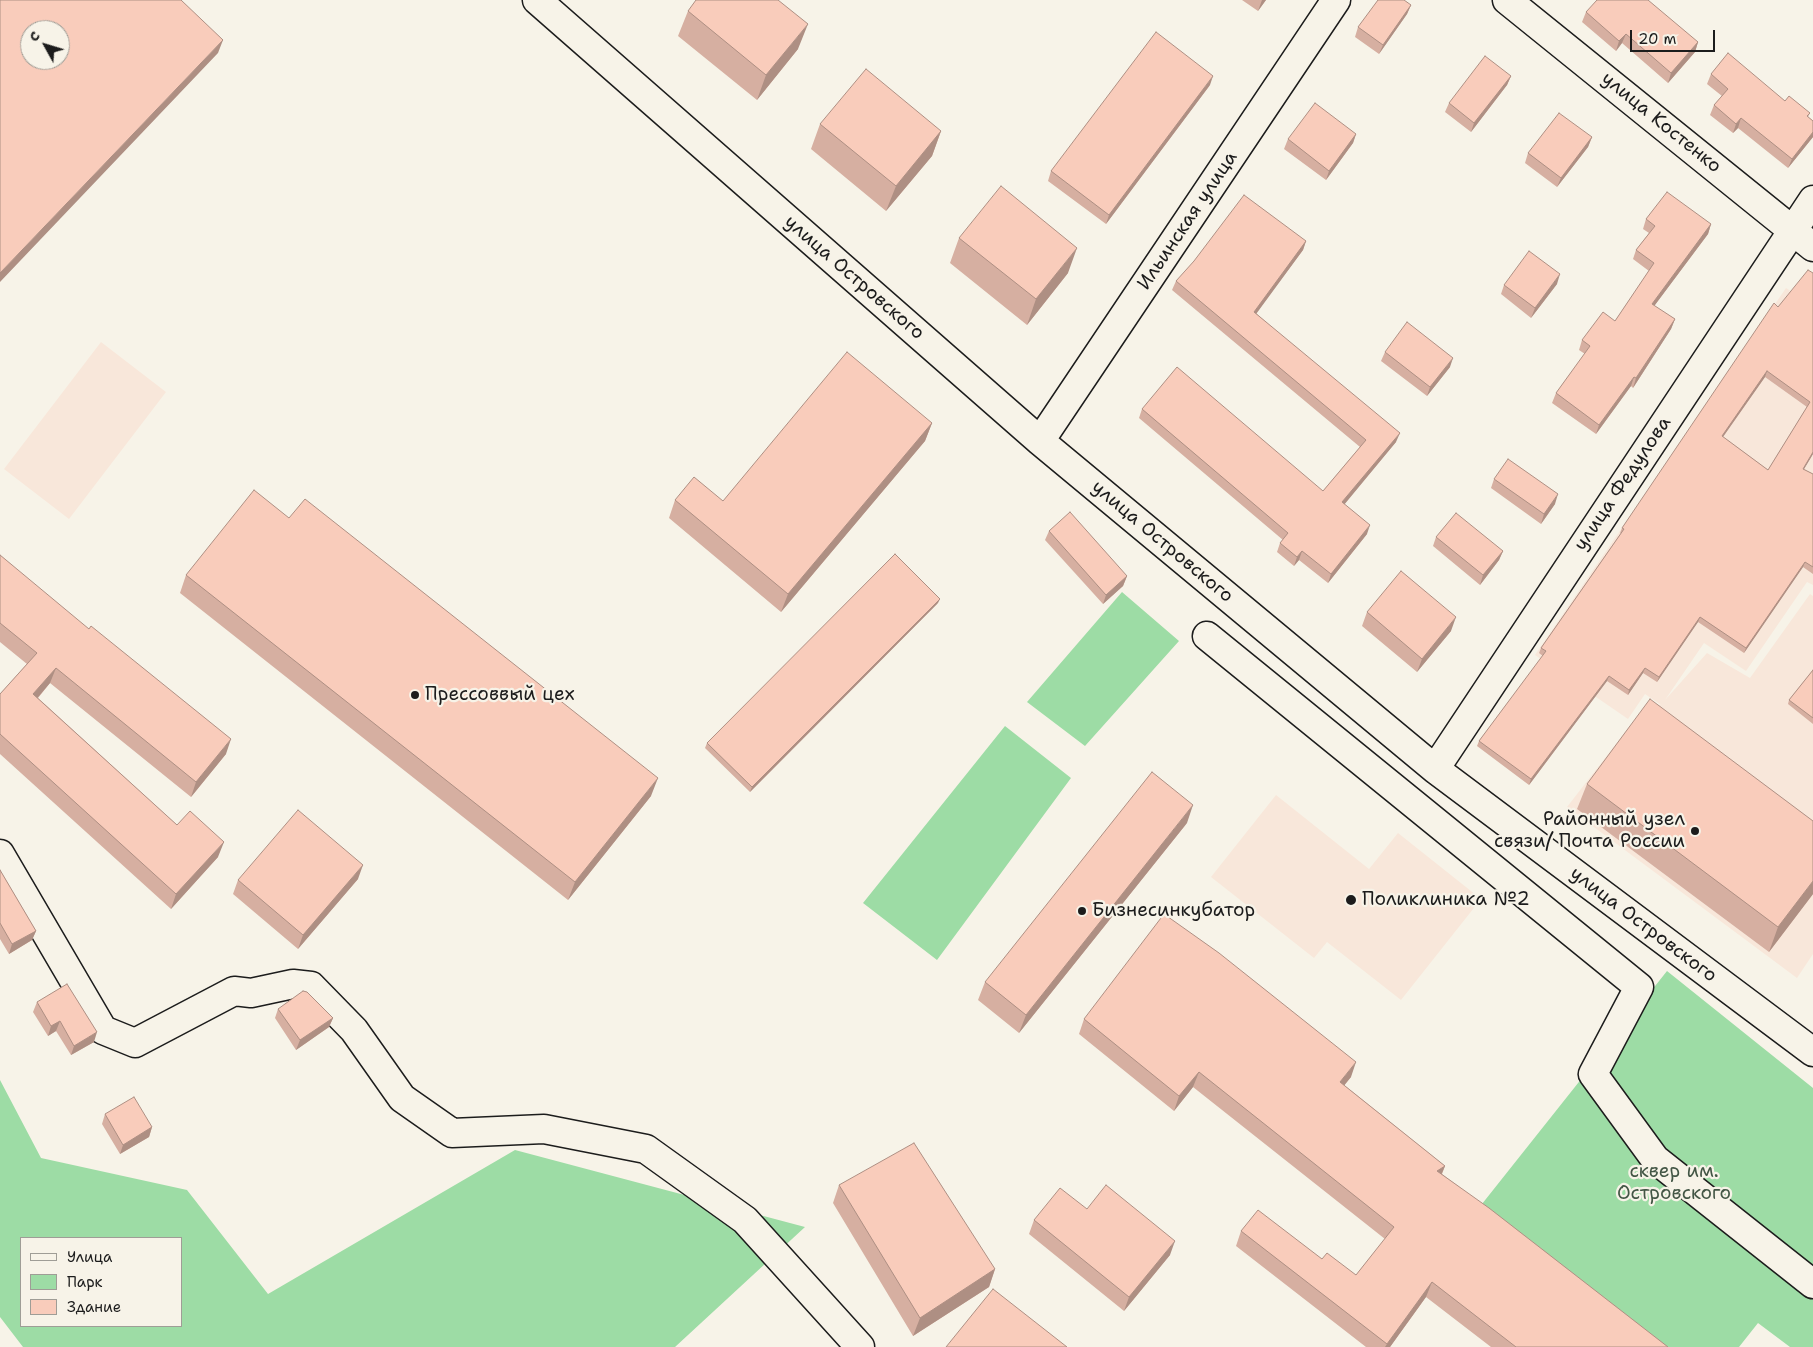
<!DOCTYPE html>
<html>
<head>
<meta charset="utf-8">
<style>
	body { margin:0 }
	#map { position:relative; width:1813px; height:1347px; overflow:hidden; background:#f7f3e8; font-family:"Shantell Sans",sans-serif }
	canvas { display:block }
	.legend { position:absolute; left:20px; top:1237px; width:162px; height:90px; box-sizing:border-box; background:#f7f3e8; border:1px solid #9f9d96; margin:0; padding:6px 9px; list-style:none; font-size:15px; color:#1c1c1c }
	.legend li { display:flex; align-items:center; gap:10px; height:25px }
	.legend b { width:25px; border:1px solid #9f9d96 }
	.north { position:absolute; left:20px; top:20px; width:50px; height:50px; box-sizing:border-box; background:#f7f3e8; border:1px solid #9f9d96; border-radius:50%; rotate:309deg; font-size:14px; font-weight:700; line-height:20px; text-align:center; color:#1c1c1c }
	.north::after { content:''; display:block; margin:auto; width:18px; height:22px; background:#1c1c1c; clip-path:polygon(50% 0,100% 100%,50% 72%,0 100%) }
	.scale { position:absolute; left:1630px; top:30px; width:85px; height:22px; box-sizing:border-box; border:2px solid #1c1c1c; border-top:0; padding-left:6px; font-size:15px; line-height:18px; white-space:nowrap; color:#1c1c1c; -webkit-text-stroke:4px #f7f3e8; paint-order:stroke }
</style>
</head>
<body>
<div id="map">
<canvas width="1813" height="1347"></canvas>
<ul class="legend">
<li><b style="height:6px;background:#f7f3e8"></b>Улица</li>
<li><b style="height:14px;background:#9ddca5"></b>Парк</li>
<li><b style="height:14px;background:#f9ccbb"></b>Здание</li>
</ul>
<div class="north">С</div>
<div class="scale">20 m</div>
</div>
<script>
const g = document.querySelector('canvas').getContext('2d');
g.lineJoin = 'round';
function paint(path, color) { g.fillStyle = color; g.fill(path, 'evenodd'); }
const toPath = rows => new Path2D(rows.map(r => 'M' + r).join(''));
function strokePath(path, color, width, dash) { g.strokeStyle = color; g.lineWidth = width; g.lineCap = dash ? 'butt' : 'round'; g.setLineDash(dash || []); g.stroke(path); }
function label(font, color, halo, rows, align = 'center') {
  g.font = font + ' "Shantell Sans",sans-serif'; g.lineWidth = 4.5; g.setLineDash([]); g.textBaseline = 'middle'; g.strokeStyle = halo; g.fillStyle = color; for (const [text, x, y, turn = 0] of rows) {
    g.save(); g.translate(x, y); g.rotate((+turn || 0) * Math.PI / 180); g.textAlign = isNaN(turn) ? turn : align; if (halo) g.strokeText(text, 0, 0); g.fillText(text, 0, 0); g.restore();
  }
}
paint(toPath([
	[1786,288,1813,306,1813,585,1807,582,1746,671,1704,643,1665,700,1707,653,1750,678,1810,594,1813,596,1813,954,1797,978,1567,807,1647,704,1661,705,1645,694,1628,719,1535,655],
	[101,342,166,392,69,519,4,469],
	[1276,795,1369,869,1398,833,1481,899,1401,1000,1327,942,1314,958,1211,877]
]), '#f8e7da');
paint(toPath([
	[1122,592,1179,641,1085,746,1027,702],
	[1005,726,1071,778,937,960,863,903],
	[1667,971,1813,1088,1813,1347,1790,1347,1758,1323,1739,1347,1661,1347,1478,1209],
	[0,1080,41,1158,187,1190,268,1294,515,1150,805,1227,675,1347,23,1347,0,1317],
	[21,1238,181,1238,181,1326,21,1326]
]), '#9ddca5');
const street = toPath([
	[537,0,1040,441,1435,769,1813,1052],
	[1507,0,1813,247],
	[1040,441,1336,0],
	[1207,636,1639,987,1593,1074,1655,1159,1813,1284],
	[1435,769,1813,200],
	[0,854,103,1030,135,1043,234,991,251,993,293,984,311,986,354,1030,402,1098,452,1133,544,1129,646,1149,745,1220,860,1347]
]);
strokePath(street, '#1c1c1c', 31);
strokePath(street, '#f7f3e8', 28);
paint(toPath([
	[1242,0,1266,0,1258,11],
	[1411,5,1407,14,1379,54,1355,37,1358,27],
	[688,11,798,49,757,100,678,36],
	[1586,12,1698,42,1695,52,1668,83,1622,43,1616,51,1582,22],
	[1711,74,1785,101,1810,113,1808,117,1813,121,1813,137,1788,168,1738,128,1733,133,1710,115,1714,105,1722,96,1707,84],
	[1511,76,1507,85,1471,132,1445,112,1449,103],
	[1210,85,1106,224,1048,181,1051,171],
	[820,124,941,131,932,156,886,211,811,149],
	[1356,134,1353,143,1326,180,1284,149,1288,139],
	[1592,137,1588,147,1557,187,1525,163,1528,153],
	[1646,219,1711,224,1708,234,1654,306,1675,319,1671,329,1633,388,1631,386,1596,434,1552,403,1556,393,1585,354,1579,350,1582,340,1615,321,1649,271,1633,259,1636,250,1649,233,1643,229],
	[959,238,1068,273,1027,325,950,263],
	[1306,241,1303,250,1256,313,1396,442,1344,504,1367,534,1328,583,1299,560,1294,566,1277,552,1280,543,1283,540,1139,418,1142,409,1323,491,1360,447,1172,290,1176,281],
	[1813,273,1813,454,1804,469,1813,474,1813,574,1803,567,1744,653,1698,622,1657,682,1643,673,1628,695,1607,681,1529,785,1477,746,1479,741,1543,656,1539,653,1541,648,1621,533,1620,533,1622,528,1778,307],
	[1765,377,1807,407,1768,470,1723,437],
	[1557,284,1531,318,1501,294,1504,285],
	[1385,352,1450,367,1427,396,1381,361],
	[932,423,925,441,781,612,669,518,675,500,723,501],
	[1494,479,1555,504,1541,524,1491,488],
	[1049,531,1127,576,1123,586,1103,604,1045,540],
	[1436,537,1503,551,1499,560,1480,585,1433,546],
	[0,555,226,754,191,797,50,683,38,698,177,825,218,857,171,909,0,754,0,694,27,664,0,642],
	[186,575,651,796,568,900,180,593],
	[938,603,750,792,705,748,707,743],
	[1367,612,1451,631,1417,672,1362,626],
	[1813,670,1813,724,1788,704,1789,700],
	[1587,784,1813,894,1769,952,1577,809],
	[1187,823,1019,1033,978,1000,985,982],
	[0,870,36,931,32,940,9,954,0,939],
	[358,879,298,949,233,894,238,880],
	[37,1002,94,1042,71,1055,56,1031,48,1036,33,1012],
	[278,1009,333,1018,329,1027,296,1050,275,1018],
	[1084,1019,1351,1077,1344,1085,1445,1166,1442,1174,1668,1347,1491,1347,1426,1297,1390,1347,1366,1347,1236,1246,1241,1231,1322,1259,1356,1275,1385,1239,1193,1087,1174,1111,1079,1034],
	[105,1114,152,1127,149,1137,120,1154,102,1124],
	[839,1185,995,1269,989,1287,913,1336,833,1203],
	[1087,1209,1170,1255,1124,1311,1029,1234,1034,1220]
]), '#d6afa1');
paint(toPath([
	[1262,0,1266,0,1258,11],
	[1411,5,1407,14,1379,54,1383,45],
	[808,24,798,49,757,100,766,75],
	[1626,34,1622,43,1616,51,1619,41],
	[223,40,218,53,0,282,0,273],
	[1698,42,1695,52,1668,83,1671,73],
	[1213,76,1210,85,1106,224,1109,215],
	[1511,76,1507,85,1471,132,1474,123],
	[1741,118,1738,128,1733,133,1736,124],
	[941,131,932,156,886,211,896,186],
	[1813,132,1813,137,1788,168,1792,159],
	[1356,134,1353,143,1326,180,1329,171],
	[1592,137,1588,147,1557,187,1561,178],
	[1711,224,1708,234,1649,313,1652,304],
	[1306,241,1303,250,1251,321,1254,312],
	[1077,248,1068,273,1027,325,1036,299],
	[1560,274,1557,284,1531,318,1535,308],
	[1675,319,1671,329,1633,388,1636,378],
	[1453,358,1450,367,1427,396,1430,387],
	[1767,371,1765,377,1720,441,1722,436],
	[1634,377,1631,386,1596,434,1599,425],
	[932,423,925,441,781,612,788,594],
	[1400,433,1396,442,1339,511,1342,502],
	[1813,452,1813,454,1801,474,1803,469],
	[1558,494,1555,504,1541,524,1544,514],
	[1370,525,1367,534,1328,583,1331,574],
	[1302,551,1299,560,1294,566,1297,557],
	[1503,551,1499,560,1480,585,1483,575],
	[1805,562,1803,567,1744,653,1746,648],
	[1127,576,1123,586,1103,604,1106,595],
	[940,599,938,603,750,792,752,787],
	[1456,617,1451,631,1417,672,1422,659],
	[1700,617,1698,622,1657,682,1659,677],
	[56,668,50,683,28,709,33,694],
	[1645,668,1643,673,1628,695,1629,690],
	[1609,676,1607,681,1529,785,1531,779],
	[231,739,226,754,191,797,196,782],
	[658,778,651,796,568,900,575,882],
	[1193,805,1187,823,1019,1033,1026,1015],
	[224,842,218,857,171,909,176,894],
	[363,865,358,879,298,949,303,935],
	[1813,881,1813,894,1769,952,1778,927],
	[36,931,32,940,9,954,12,944],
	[333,1018,329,1027,296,1050,300,1040],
	[60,1021,56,1031,48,1036,51,1026],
	[97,1032,94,1042,71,1055,74,1046],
	[1356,1062,1351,1077,1335,1097,1340,1082],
	[1199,1072,1193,1087,1174,1111,1179,1096],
	[152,1127,149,1137,120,1154,123,1145],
	[1445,1166,1439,1180,1437,1171],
	[1175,1241,1170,1255,1124,1311,1129,1297],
	[995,1269,989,1287,913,1336,920,1318],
	[1432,1282,1426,1297,1390,1347,1385,1347,1387,1344]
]), '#ae8f83');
const building = toPath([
	[0,0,181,0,223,40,0,273,0,0],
	[30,30,60,30,60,60,30,60,30,30],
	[696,0,778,0,808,24,766,75,688,11,696,0],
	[1378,0,1404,0,1411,5,1383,45,1358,27,1378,0],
	[1597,0,1648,0,1698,42,1671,73,1626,34,1619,41,1586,12,1597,0],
	[1156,32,1213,76,1109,215,1051,171,1156,32],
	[1728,53,1785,101,1789,96,1810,113,1807,116,1813,121,1813,132,1792,159,1741,118,1736,124,1714,105,1728,89,1711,74,1728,53],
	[1485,56,1511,76,1474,123,1449,103,1485,56],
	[866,69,941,131,896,186,820,124,866,69],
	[1315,103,1356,134,1329,171,1288,139,1315,103],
	[1559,113,1592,137,1561,178,1528,153,1559,113],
	[1001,186,1077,248,1036,299,959,238,1001,186],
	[1667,192,1711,224,1652,304,1675,319,1636,378,1634,377,1599,425,1556,393,1590,346,1582,340,1603,312,1615,321,1654,263,1636,250,1655,226,1646,219,1667,192],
	[1244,195,1306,241,1254,312,1400,433,1342,502,1370,525,1331,574,1302,551,1297,557,1280,543,1288,533,1142,409,1177,367,1323,491,1366,440,1176,281,1194,261,1244,195],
	[1529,251,1560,274,1535,308,1504,285,1529,251],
	[1808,270,1813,273,1813,452,1803,469,1813,474,1813,567,1805,562,1746,648,1700,617,1659,677,1645,668,1629,690,1609,676,1531,779,1479,741,1546,651,1541,648,1624,529,1622,528,1774,303,1778,307,1808,270],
	[1767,371,1810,402,1768,470,1722,436,1767,371],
	[1407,322,1453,358,1430,387,1385,352,1407,322],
	[847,352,932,423,788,594,675,500,694,477,723,501,847,352],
	[1508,459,1558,494,1544,514,1494,479,1508,459],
	[254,490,289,518,305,499,658,778,575,882,186,575,254,490],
	[1070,512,1127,576,1106,595,1049,531,1070,512],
	[1456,513,1503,551,1483,575,1436,537,1456,513],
	[895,554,940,599,752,787,707,743,895,554],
	[0,555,89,629,91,626,231,739,196,782,56,668,33,694,177,825,190,811,224,842,176,894,0,734,0,694,37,653,0,623,0,555],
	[1401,571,1456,617,1422,659,1367,612,1401,571],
	[1813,670,1813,718,1789,700,1813,670],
	[1650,699,1813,821,1813,881,1778,927,1587,784,1650,699],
	[1152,772,1193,805,1026,1015,985,982,1152,772],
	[298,810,363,865,303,935,238,880,298,810],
	[0,870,36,931,12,944,0,923,0,870],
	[1164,914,1219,953,1356,1062,1340,1082,1445,1166,1437,1171,1489,1208,1668,1347,1516,1347,1432,1282,1387,1344,1241,1231,1258,1210,1322,1259,1327,1253,1356,1275,1394,1227,1199,1072,1179,1096,1084,1019,1164,914],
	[67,984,97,1032,74,1046,60,1021,51,1026,37,1002,67,984],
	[303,991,307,992,333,1018,300,1040,278,1009,303,991],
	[134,1097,152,1127,123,1145,105,1114,134,1097],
	[914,1143,995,1269,920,1318,839,1185,914,1143],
	[1106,1185,1175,1241,1129,1297,1034,1220,1060,1188,1087,1209,1106,1185],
	[993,1289,1067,1347,946,1347,993,1289]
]);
paint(building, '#f9ccbb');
strokePath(building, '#ae8f83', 1);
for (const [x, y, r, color] of [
	[415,695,5,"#1c1c1c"],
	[1695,831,5,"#1c1c1c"],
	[1351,900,6,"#1c1c1c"],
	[1082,911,5,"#1c1c1c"]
]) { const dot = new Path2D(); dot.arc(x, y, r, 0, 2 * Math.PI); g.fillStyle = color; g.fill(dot); strokePath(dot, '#f7f3e8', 2); }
label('19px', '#1c1c1c', '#f7f3e8', [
	["улица Костенко",1661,123,39],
	["Ильинская улица",1188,221,-56],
	["улица Островского",854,278,41],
	["улица Федулова",1623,484,-56],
	["улица Островского",1162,542,40],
	["улица Островского",1643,925,37]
]);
label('19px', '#1c1c1c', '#f7f3e8', [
	["Прессоввый цех",425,695],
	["Районный узел",1685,820,"right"],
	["связи/ Почта России",1685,842,"right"],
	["Поликлиника №2",1362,900],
	["Бизнесинкубатор",1092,911]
], 'left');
label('19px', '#435645', '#f7f3e8', [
	["сквер им.",1674,1172],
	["Островского",1674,1194]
]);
</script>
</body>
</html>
